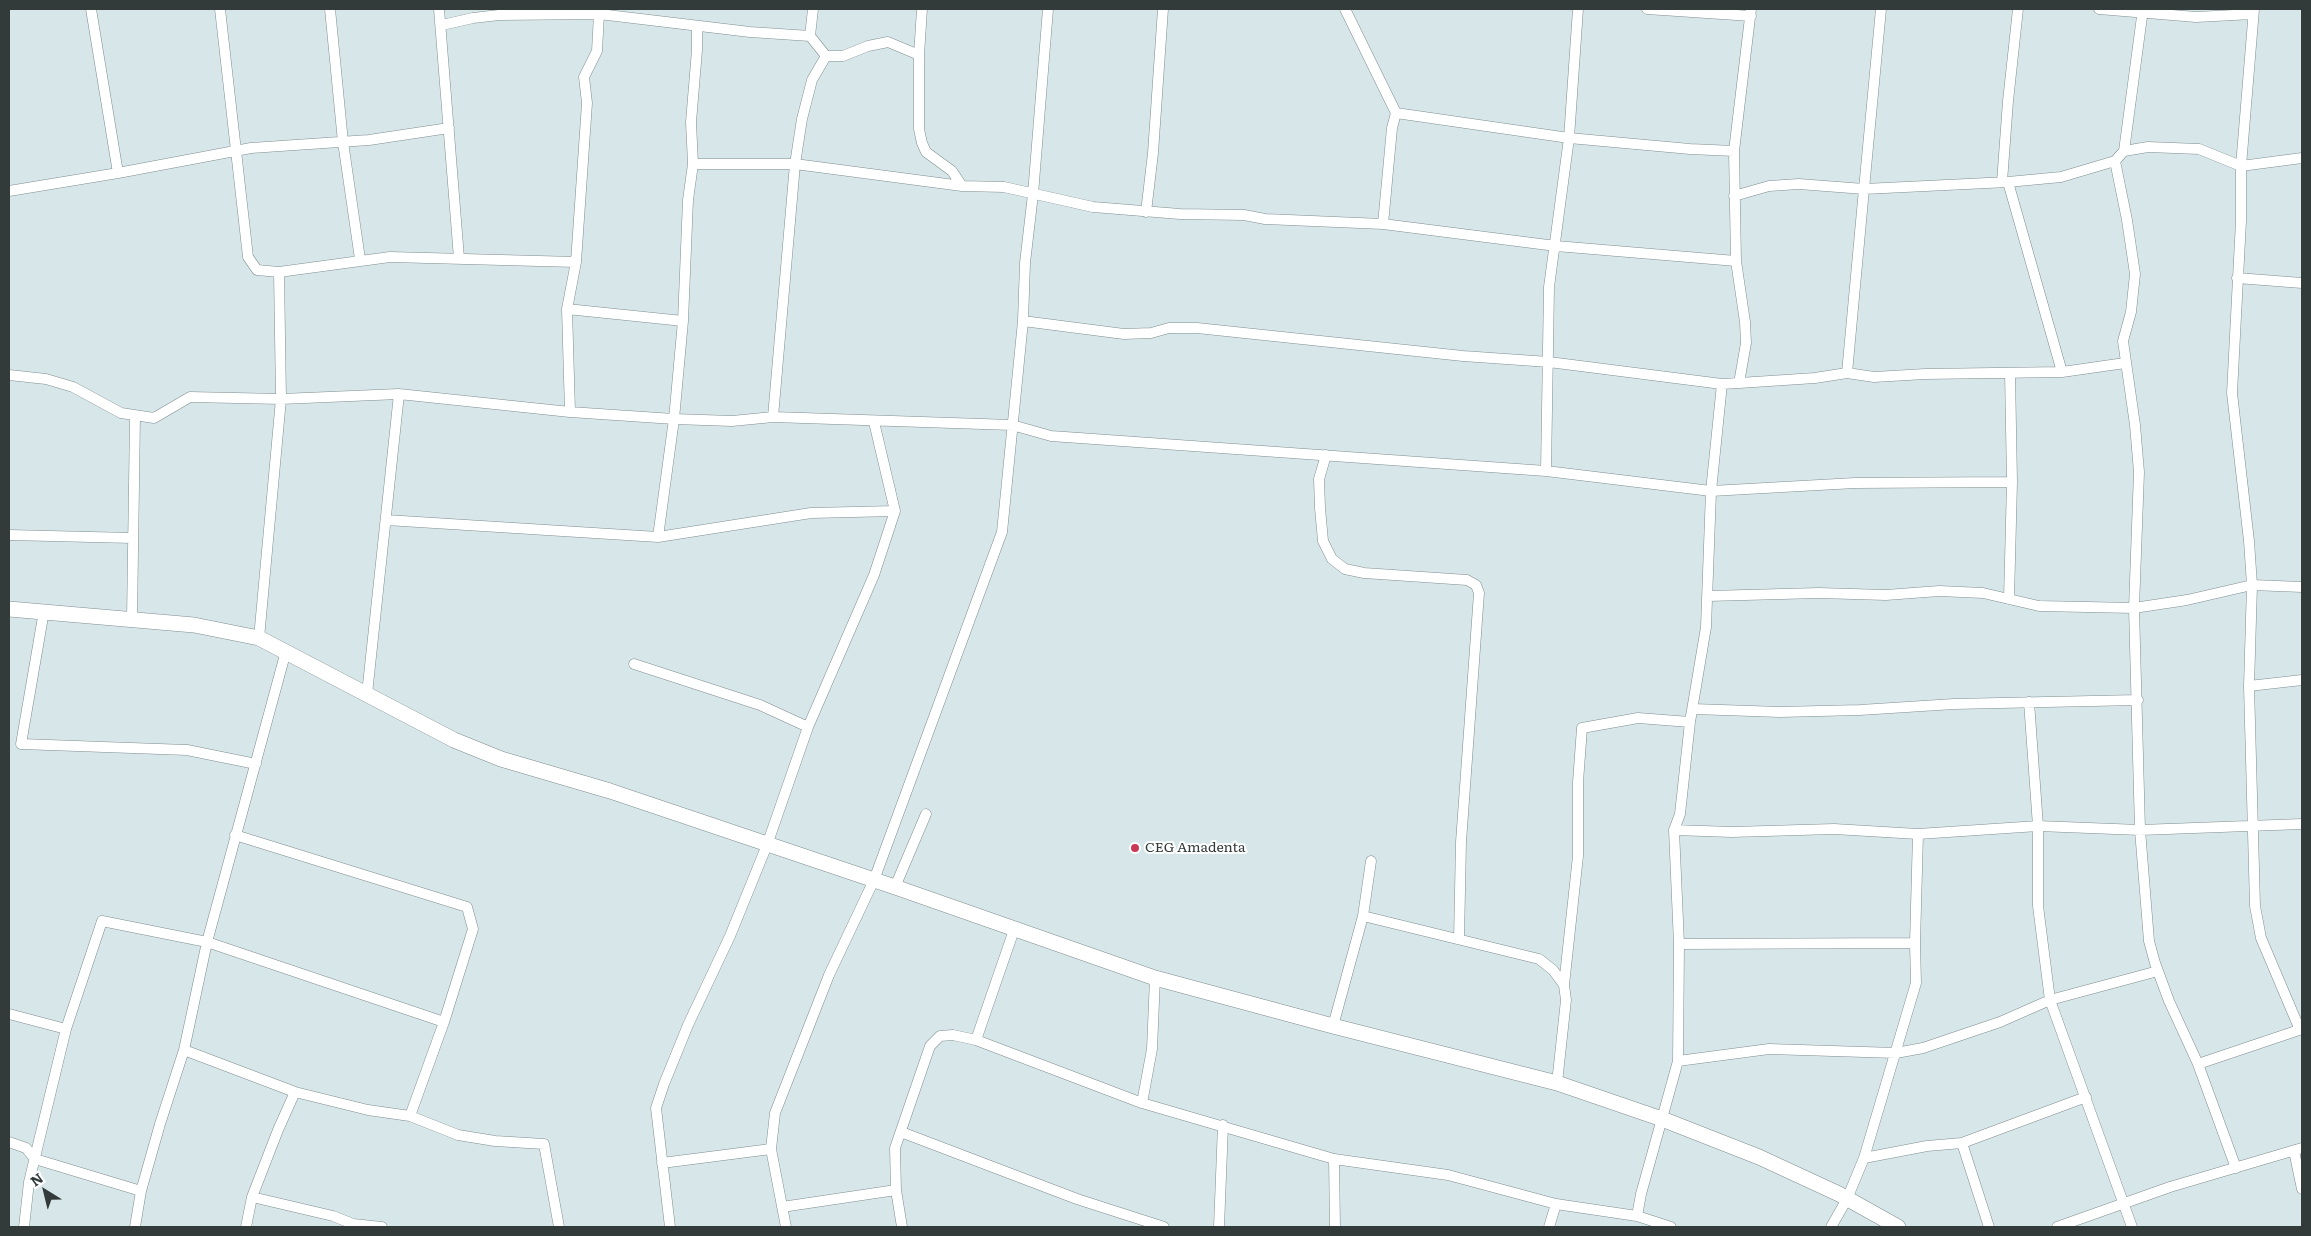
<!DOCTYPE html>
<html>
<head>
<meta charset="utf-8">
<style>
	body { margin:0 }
	#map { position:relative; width:2311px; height:1236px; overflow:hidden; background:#d7e7e9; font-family:Literata,serif }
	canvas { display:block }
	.frame { position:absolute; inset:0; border:10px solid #333a3a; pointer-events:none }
	.north { position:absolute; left:20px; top:1166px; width:50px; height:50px; -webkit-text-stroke:4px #fff; paint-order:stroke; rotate:324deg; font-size:14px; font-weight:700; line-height:20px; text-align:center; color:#333a3a }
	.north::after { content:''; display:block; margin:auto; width:18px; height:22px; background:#333a3a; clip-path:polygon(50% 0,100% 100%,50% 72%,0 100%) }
</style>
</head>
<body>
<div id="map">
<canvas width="2311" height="1236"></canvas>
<div class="frame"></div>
<div class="north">N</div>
</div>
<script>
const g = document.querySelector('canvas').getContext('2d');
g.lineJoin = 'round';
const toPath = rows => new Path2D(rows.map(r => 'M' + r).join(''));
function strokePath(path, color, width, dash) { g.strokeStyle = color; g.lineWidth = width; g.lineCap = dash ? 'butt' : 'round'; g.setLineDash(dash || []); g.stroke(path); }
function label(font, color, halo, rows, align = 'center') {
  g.font = font + ' Literata,serif'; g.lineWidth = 4; g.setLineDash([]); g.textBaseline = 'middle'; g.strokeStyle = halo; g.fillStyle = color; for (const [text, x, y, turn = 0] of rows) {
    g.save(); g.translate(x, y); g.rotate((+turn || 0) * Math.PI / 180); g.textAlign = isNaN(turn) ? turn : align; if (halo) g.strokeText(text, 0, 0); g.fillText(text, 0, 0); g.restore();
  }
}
const street = toPath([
	[91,9,118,173],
	[220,9,248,257,257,270,279,272,390,257,576,262],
	[330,9,343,142,360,259],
	[439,9,459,258],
	[599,9,599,14,750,32,810,36],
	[813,9,810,36,826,56,843,56,868,46,888,42,919,55],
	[922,9,919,55,919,129,922,143,926,152,952,171,962,186,1004,187,1093,207,1180,214,1244,215,1265,219,1383,224,1556,246,1736,261],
	[1345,9,1396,113,1392,128,1383,224],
	[1647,9,1751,16],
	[2099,9,2196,17,2253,14],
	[2254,9,2241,166,2241,221,2232,393,2249,541,2252,585,2249,686,2255,906,2261,938,2300,1030],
	[442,25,473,18,499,15,599,14,597,51,584,77,587,103,576,262,567,309,570,412],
	[1396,113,1569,138,1690,149,1734,151],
	[2124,151,2143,9],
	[2115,161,2127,220,2135,274,2131,312,2123,341,2135,425,2139,472,2134,608,2140,830,2149,941,2155,963,2169,1001,2198,1064,2236,1168],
	[693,164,795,164,962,186],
	[2002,182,2008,101,2018,9],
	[2008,182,2062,372],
	[9,191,118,173,251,148,369,140,449,128],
	[1734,196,1769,186,1799,184,1864,189,1881,9],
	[1146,212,1153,153,1163,9],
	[2237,278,2302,283],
	[567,309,683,321],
	[1023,321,1124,334,1151,333,1169,328,1197,328,1463,356,1549,362,1722,384,1739,383,1746,343,1745,322,1736,261,1734,151,1751,9],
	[1847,373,1864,189,2008,182,2061,177,2115,161,2124,151,2148,147,2199,149,2241,166,2302,158],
	[9,375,46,379,73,387,121,413,154,418,190,397,281,399,399,394,570,412,674,419,732,421,773,417,1012,425,1051,436,1546,471,1711,491,1855,483,2012,482],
	[1739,383,1815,378,1847,373,1874,377,1925,374,2062,372,2125,363],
	[773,417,795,164,802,119,812,80,826,56],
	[1326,455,1319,479,1320,508,1323,541,1332,559,1345,569,1364,573,1467,580,1476,585,1479,593,1461,842,1459,939],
	[1546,471,1549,287,1569,138,1578,9],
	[386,520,658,537,811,513,895,511],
	[9,535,132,538],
	[658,537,674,419,683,321,688,200,693,164,691,122,697,50,697,26],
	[1708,596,1819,593,1886,595,1939,591,1983,593,2039,606,2134,608,2187,600,2252,585,2302,587],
	[2009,599,2012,482,2010,373],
	[44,611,21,744,187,750,256,764],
	[132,619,135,417],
	[259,638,281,399,279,272],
	[634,664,760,705,808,727],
	[2249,686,2302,680],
	[367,694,399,394],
	[2029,702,2038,826,2038,906,2050,1000,2132,1227],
	[1693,709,1780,712,1860,710,1954,704,2138,700],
	[1674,830,1732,832,1834,829,1918,834,2038,826,2140,830,2302,824],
	[235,835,467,907,473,929,444,1022,410,1116],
	[895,887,926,814],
	[1363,916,1539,959,1553,970,1564,985,1566,1000,1557,1083],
	[1679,944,1915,943],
	[1564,985,1578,856,1578,782,1582,728,1638,718,1690,722],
	[9,1014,66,1029],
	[1333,1026,1363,916,1371,861],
	[976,1040,1142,1103,1334,1159,1448,1175,1556,1204,1637,1216,1671,1227],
	[184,1050,295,1092,368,1110,410,1116,458,1135,495,1141,544,1144,559,1227],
	[1678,1061,1769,1049,1896,1053,1923,1048,2000,1022,2050,1000,2158,971],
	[2198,1064,2302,1029],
	[1142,1103,1152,1049,1155,978],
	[901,1132,1077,1199,1164,1227],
	[9,1142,26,1148,35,1159,141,1191],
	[1962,1143,1989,1227],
	[2294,1151,2302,1189],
	[1864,1158,1927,1146,1962,1143,2086,1097],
	[1334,1159,1335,1227],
	[662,1163,771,1149],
	[252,1197,333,1216,353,1224,382,1227],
	[782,1207,896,1190],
	[1637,1216,1641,1194,1678,1061,1679,944,1674,830,1680,814,1690,722,1706,627,1711,491,1722,384],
	[24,1227,29,1182,66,1029,102,921,207,942,444,1022],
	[135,1227,141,1191,160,1124,184,1050,207,942,286,651],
	[246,1227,252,1197,278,1130,295,1092],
	[670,1227,656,1108,664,1084,688,1025,730,936,767,845,808,727,874,575,895,511,874,422],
	[786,1227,771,1149,775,1113,829,975,874,880,1002,532,1023,321,1025,263,1033,194,1048,9],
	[902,1227,896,1190,895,1148,930,1046,940,1036,953,1035,976,1040,1014,930],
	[1219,1227,1223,1125],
	[1549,1227,1556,1204],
	[1831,1227,1847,1199,1864,1158,1916,983,1915,943,1918,834],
	[2057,1227,2170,1187,2302,1148]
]);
const secondary = toPath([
	[9,609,194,625,259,638,454,740,501,759,610,791,895,887,1155,978,1333,1026,1557,1083,1662,1119,1759,1157,1839,1194,1898,1227]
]);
strokePath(street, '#7f8d8f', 11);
strokePath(secondary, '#7f8d8f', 16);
strokePath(street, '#fff', 10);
strokePath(secondary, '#fff', 15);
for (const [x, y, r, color] of [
	[1135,848,5,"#c93953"]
]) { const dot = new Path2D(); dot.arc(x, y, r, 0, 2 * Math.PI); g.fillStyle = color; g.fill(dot); strokePath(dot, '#fff', 2); }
label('14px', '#333a3a', '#fff', [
	["CEG Amadenta",1145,848]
], 'left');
</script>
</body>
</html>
